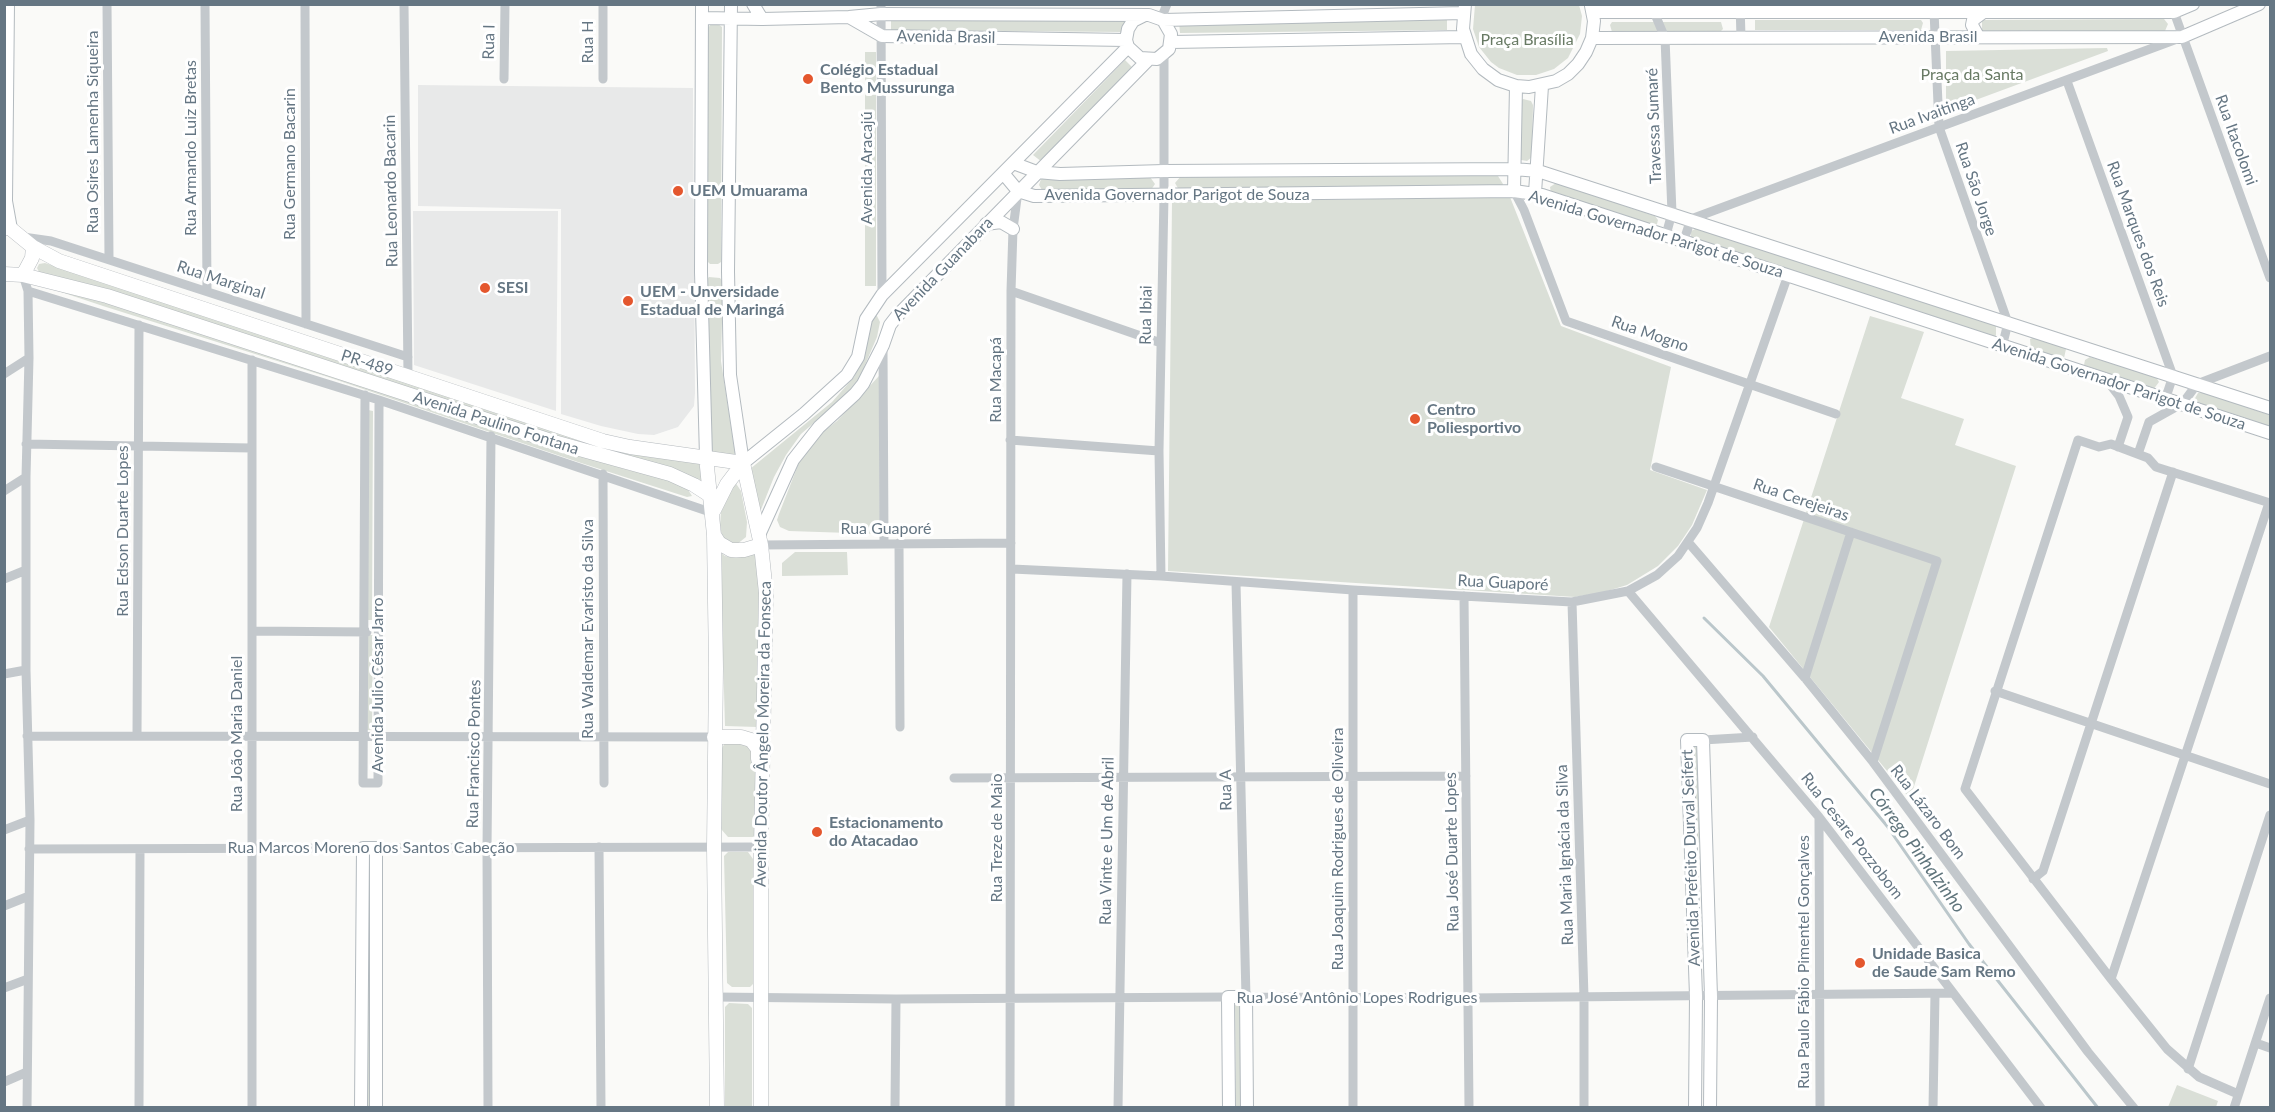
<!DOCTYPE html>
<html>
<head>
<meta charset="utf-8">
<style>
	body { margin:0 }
	#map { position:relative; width:2275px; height:1112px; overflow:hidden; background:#fafaf8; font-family:Lato,sans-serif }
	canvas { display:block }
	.frame { position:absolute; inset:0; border:6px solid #657683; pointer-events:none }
</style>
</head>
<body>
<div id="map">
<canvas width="2275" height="1112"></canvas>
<div class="frame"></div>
</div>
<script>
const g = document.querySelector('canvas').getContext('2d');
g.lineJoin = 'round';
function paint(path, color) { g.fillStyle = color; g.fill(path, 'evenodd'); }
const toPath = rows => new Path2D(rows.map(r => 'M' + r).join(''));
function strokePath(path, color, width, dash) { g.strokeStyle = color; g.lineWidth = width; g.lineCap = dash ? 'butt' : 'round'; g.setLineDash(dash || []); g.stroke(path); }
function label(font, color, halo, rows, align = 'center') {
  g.font = font + ' Lato,sans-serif'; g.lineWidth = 6; g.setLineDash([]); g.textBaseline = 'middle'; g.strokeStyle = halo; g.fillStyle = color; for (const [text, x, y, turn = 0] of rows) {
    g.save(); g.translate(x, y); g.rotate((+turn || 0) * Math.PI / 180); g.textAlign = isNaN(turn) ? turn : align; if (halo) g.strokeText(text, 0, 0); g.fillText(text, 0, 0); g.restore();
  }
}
paint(toPath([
	[418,85,693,88,695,393,694,406,678,427,654,435,638,434,601,426,561,414,561,209,418,206],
	[413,211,558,211,556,411,414,365]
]), '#e8e9e9');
paint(toPath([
	[1475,5,1579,5,1582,16,1580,34,1568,58,1554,69,1536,75,1517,75,1499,68,1491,62,1479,47,1473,29],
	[891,19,1127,21,1123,32,891,30],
	[1447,19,1447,30,1180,33,1179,22],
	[2164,19,2168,24,2165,31,1982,31,1982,20],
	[1755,20,1921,20,1923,23,1921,30,1755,30],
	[1612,22,1721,22,1723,29,1721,31,1612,32,1610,25],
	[711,24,718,24,722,27,721,262,718,264,710,264,708,262,708,28],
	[2107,48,2108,51,1946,111,1946,51],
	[865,52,876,52,876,286,865,286],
	[1125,60,1135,70,1042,162,1033,155],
	[1523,99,1531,101,1533,105,1532,157,1527,161,1521,160,1519,156,1520,102],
	[1181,176,1498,176,1503,184,1502,186,1179,190,1175,183],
	[1046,177,1150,177,1155,184,1151,190,1048,191,1042,190,1039,185,1041,179],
	[1556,183,1655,216,1658,220,1657,224,1655,226,1551,193,1550,187],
	[1510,197,1561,326,1671,367,1650,470,1707,490,1692,525,1678,546,1658,566,1627,585,1604,592,1575,597,1168,571,1172,202],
	[1697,228,1994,325,1996,326,1996,335,1994,338,1691,238,1691,231],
	[45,263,603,443,702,462,704,482,677,470,622,458,39,272,37,268,39,264],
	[709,277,720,278,723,282,721,361,735,453,734,455,713,453,712,450,707,279],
	[41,282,232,338,628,470,665,478,687,488,692,496,687,497,578,462,328,377,103,306,40,285],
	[876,314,880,322,877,337,859,379,847,394,801,434,786,455,774,477,758,517,750,469,832,402,854,377,859,366,868,325,874,315],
	[1870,316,1924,332,1901,398,1964,419,1955,445,2016,466,1910,799,1769,627],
	[2035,337,2066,349,2064,358,2061,360,2031,350,2030,339],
	[2090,357,2156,377,2159,382,2153,390,2087,369,2084,365,2085,360],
	[879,376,880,534,789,531,780,527,777,520,779,514,800,460,815,438,837,421],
	[2198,393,2204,393,2270,415,2270,429,2196,404,2194,400],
	[368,410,373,411,372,620,367,620],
	[735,482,741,491,747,522,746,537,736,545,728,543,722,536,720,525,721,512],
	[756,548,759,584,757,727,725,726,720,552,725,556,736,558,747,556],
	[795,552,847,552,848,575,782,576,782,563],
	[367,635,373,635,372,730,367,730],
	[726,741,751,744,753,761,756,775,755,834,753,837,728,837,721,829,722,748],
	[1693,744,1697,744,1701,842,1697,843],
	[728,852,748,852,753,859,753,984,750,987,732,987,727,983,724,856],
	[366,858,371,858,372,1108,367,1107],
	[1235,1000,1241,1000,1241,1107,1236,1107],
	[729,1003,748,1004,752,1008,752,1107,725,1107,725,1007],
	[2177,1085,2218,1101,2216,1107,2168,1107]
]), '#dadfd7');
strokePath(toPath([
	[1704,618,1763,676,1887,826,1969,944,2098,1108]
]), '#bbc7cb', 3);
const secondary = toPath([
	[8,4,6,201,11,229],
	[702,4,701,272,706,457],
	[731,4,728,271,730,375,743,463],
	[753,4,762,19],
	[1465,4,1463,29,1471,54,1483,69,1498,80,1516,86,1529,87,1556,81,1568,74,1578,64,1586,52,1592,38,1594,21,1591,6],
	[1593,12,2174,12,2193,4],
	[849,17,882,36,1126,40],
	[702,18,762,19,849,17,881,14,1149,15,1163,20,1171,34,1169,49,1157,59,1140,58,1128,47,1126,40,1128,29,1133,21,1143,16],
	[1163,20,1463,13],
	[1978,36,1972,25,1973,20,1985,11],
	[1592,38,2182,37,2259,4],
	[1171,42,1464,37],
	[1013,163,1037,172,1060,174,1164,171,1514,169,1538,171,2270,408],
	[1003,173,1018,191,1034,196,1514,191,1542,195,2270,433],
	[1514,191,1516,86],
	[1535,193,1542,86],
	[986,224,1001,222,1013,229],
	[743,463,804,414,847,375,858,357,866,319,882,295,1128,47],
	[759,535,793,460,819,427,855,394,863,384,883,345,890,325,897,316,1148,60],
	[361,1108,363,848,376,848,376,1108],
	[1229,1108,1228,997,1246,997,1247,1108],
	[1695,1108,1696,996,1687,740,1703,740,1711,997,1710,1108]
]);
const primary = toPath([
	[4,227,11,229,33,247,59,261,603,441,630,447,743,463],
	[4,274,23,275,107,296,554,442,670,474,694,485,711,496],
	[23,275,32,258,33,247],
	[706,457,714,535,716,668,714,847,717,1108],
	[743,463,761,545,766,593,761,847,761,1108],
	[714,510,727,484,743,463],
	[714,535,719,543,731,550,744,550,761,545],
	[714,737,741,737,751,740,758,749,758,759]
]);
strokePath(secondary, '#b3babf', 14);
strokePath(primary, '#b5babe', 15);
strokePath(toPath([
	[107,4,109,259],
	[205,4,207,291],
	[305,4,306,324],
	[404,4,408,376],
	[881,4,882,295],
	[1740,4,1741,37],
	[1934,11,1939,127,2008,323,2002,347],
	[1654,12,1665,38,1672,213,1666,235],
	[2174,12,2270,278],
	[1161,19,1167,4],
	[504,79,505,4],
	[603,79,603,4],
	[2067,81,2173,376,2166,397],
	[1514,191,1524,210,1566,321,1836,414],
	[23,237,51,241,408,357],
	[1684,240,1691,219,2177,39],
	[23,275,28,291,29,358,26,477,26,670,30,820,27,1108],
	[28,291,379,400,713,513],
	[1011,291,1161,343],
	[883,348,884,543],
	[4,374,29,358],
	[2105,378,2119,396,2128,417,2118,447],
	[365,395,363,783,378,783,379,400],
	[1010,440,1159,451],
	[26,444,251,448],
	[2138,454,2149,422,2183,403,2197,384,2270,356],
	[1656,467,1937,561,1873,762],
	[603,474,604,783],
	[4,491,26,477],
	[1688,542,1805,678,1873,762,2088,1052,2134,1108],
	[899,543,900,727],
	[761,545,1011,543],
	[1012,569,1161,576,1353,590,1572,602,1628,591,1657,575,1678,556,1697,528,1708,503,1788,275],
	[1161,576,1159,451,1164,196,1164,54],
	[4,579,26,570],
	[1236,583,1246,997,1469,998,1953,993],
	[1628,591,1819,817,2041,1108],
	[1464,596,1469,1108],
	[1572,602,1584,997,1584,1108],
	[252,631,367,632],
	[4,674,26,670],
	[1805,678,1851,532],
	[1995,691,2270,784],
	[27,736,714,737],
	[137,736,139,325],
	[1703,740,1753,737],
	[954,778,1466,776],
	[1819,817,1820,1108],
	[4,830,30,820],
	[599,847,601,1108],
	[376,848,761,847],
	[29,849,363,848],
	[2033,879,2043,871,2173,472],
	[4,906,29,896],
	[2111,979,2269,503],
	[4,988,28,979],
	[716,997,896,999,1228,997],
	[2256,1043,2270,1048],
	[2188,1069,2270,815],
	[4,1082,27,1072],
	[2238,1094,2199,1077,2167,1049,2111,979,1965,789,2078,440,2099,447,2111,444,2148,458,2156,467,2270,503],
	[139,1108,140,849],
	[252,1108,252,360],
	[488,1108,487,848,491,436],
	[895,1108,896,999],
	[1010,1108,1011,291,1013,229,1018,191],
	[1118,1108,1127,574],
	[1353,1108,1353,590],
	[1933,1108,1935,994],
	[2234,1108,2270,998]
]), '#c3c8cc', 9);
strokePath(secondary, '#fff', 12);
strokePath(primary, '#fff', 14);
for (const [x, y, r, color] of [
	[808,79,6,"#e4572e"],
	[678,191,6,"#e4572e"],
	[485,288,6,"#e4572e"],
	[628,301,6,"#e4572e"],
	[1415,419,6,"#e4572e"],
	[817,832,6,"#e4572e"],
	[1860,963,6,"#e4572e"]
]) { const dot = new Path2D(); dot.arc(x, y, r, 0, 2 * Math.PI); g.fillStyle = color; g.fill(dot); strokePath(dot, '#fff', 2); }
label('16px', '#657683', '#fff', [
	["Avenida Brasil",946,37,1],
	["Avenida Brasil",1928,37],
	["Rua I",489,42,-89],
	["Rua H",588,42,-90],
	["Rua Ivaitinga",1932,114,-20],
	["Travessa Sumaré",1654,126,-92],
	["Rua Osires Lamenha Siqueira",93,132,-90],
	["Rua Itacolomi",2236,140,70],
	["Rua Armando Luiz Bretas",191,148,-90],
	["Rua Germano Bacarin",290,164,-90],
	["Avenida Aracajú",867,168,-90],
	["Rua São Jorge",1976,189,71],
	["Rua Leonardo Bacarin",391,191,-91],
	["Avenida Governador Parigot de Souza",1177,195],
	["Avenida Governador Parigot de Souza",1656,234,17],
	["Rua Marques dos Reis",2138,234,70],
	["Avenida Guanabara",943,269,-46],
	["Rua Marginal",221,280,18],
	["Rua Ibiai",1146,315,-89],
	["Rua Mogno",1650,334,19],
	["PR-489",367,363,18],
	["Rua Macapá",996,380,-90],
	["Avenida Governador Parigot de Souza",2119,384,18],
	["Avenida Paulino Fontana",496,423,18],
	["Rua Cerejeiras",1801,500,19],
	["Rua Guaporé",886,529],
	["Rua Edson Duarte Lopes",123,531,-90],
	["Rua Guaporé",1503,583,3],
	["Rua Waldemar Evaristo da Silva",588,629,-90],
	["Avenida Julio César Jarro",378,685,-90],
	["Rua João Maria Daniel",237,734,-90],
	["Avenida Doutor Ângelo Moreira da Fonseca",763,734,-89],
	["Rua Francisco Pontes",474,754,-89],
	["Rua A",1226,790,-91],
	["Rua Lázaro Bom",1928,812,53],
	["Rua Cesare Pozzobom",1852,836,52],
	["Rua Treze de Maio",997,838,-90],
	["Rua Vinte e Um de Abril",1107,841,-89],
	["Rua Marcos Moreno dos Santos Cabeção",371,848],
	["Rua Joaquim Rodrigues de Oliveira",1338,849,-90],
	["Rua José Duarte Lopes",1452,852,-91],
	["Rua Maria Ignácia da Silva",1565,855,-92],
	["Avenida Prefeito Durval Seifert",1691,858,-92],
	["Rua Paulo Fábio Pimentel Gonçalves",1804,962,-90],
	["Rua José Antônio Lopes Rodrigues",1357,998]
]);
label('16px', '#687a64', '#fff', [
	["Praça Brasília",1527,40],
	["Praça da Santa",1972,75]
]);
label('bold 16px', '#657683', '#fff', [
	["Colégio Estadual",820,70],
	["Bento Mussurunga",820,88],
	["UEM Umuarama",690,191],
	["SESI",497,288],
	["UEM - Unversidade",640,292],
	["Estadual de Maringá",640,310],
	["Centro",1427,410],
	["Poliesportivo",1427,428],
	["Estacionamento",829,823],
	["do Atacadao",829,841],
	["Unidade Basica",1872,954],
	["de Saude Sam Remo",1872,972]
], 'left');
label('italic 18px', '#60757c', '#fff', [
	["Córrego Pinhalzinho",1917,850,54]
]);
</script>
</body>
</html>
